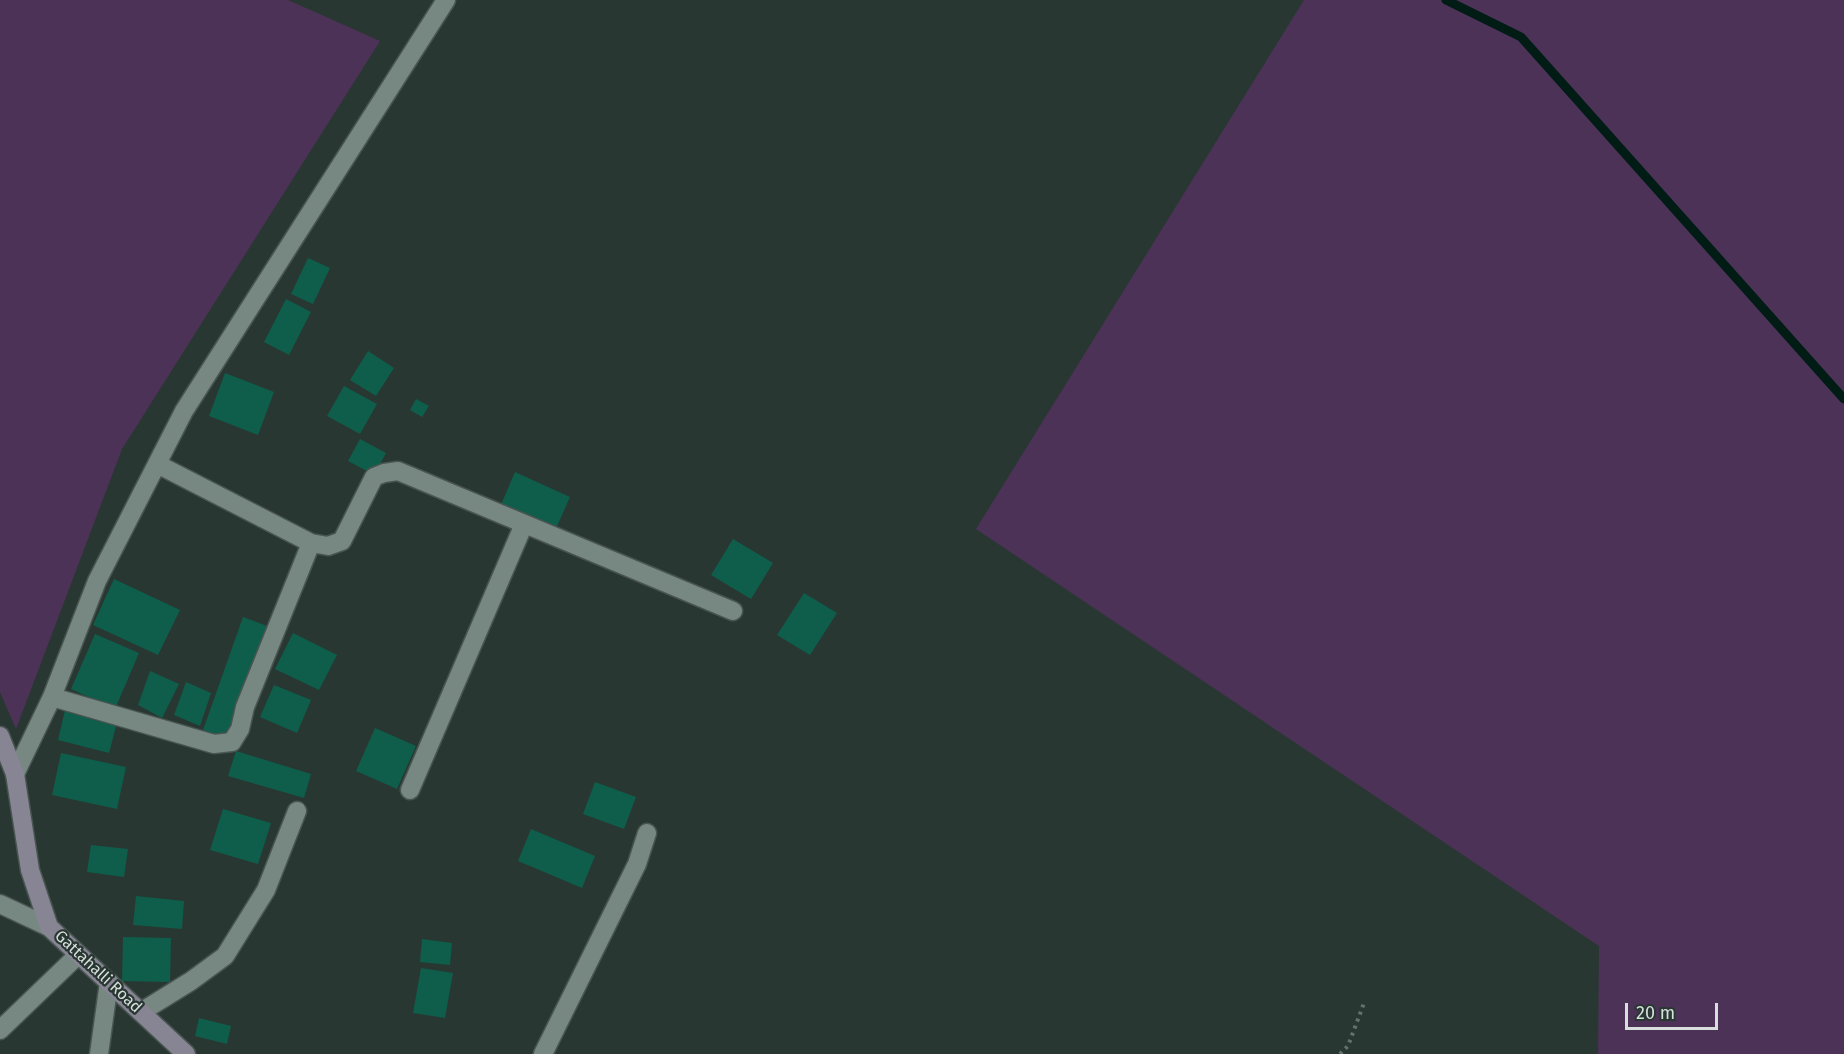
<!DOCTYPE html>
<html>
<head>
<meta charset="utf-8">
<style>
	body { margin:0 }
	#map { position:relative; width:1844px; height:1054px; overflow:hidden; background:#293732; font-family:"Fira Sans",sans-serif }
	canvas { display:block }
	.scale { position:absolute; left:1625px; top:1003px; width:93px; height:27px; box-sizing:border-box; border:3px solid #d7dfdc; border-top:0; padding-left:8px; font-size:18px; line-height:21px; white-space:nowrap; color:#d7dfdc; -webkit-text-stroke:4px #293732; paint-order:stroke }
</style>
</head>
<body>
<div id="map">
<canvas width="1844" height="1054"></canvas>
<div class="scale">20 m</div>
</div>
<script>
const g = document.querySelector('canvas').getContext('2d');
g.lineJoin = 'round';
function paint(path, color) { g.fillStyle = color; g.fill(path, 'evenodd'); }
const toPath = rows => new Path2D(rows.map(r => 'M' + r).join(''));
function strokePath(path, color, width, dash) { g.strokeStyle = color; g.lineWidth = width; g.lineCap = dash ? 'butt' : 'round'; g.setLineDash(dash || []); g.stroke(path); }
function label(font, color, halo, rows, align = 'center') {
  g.font = font + ' "Fira Sans",sans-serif'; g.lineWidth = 4.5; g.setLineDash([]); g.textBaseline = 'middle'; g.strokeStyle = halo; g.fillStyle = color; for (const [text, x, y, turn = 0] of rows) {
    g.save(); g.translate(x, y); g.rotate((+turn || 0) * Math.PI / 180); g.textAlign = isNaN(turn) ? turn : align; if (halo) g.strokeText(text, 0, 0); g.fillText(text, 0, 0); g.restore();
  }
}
paint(toPath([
	[0,0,288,0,380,41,122,449,16,729,0,692],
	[1304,0,1844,0,1844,1054,1598,1054,1599,946,976,529]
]), '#4d3258');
strokePath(toPath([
	[1446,0,1521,37,1844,399]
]), '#001c15', 9);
paint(toPath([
	[308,258,330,268,313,304,291,294],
	[286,299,311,312,289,355,264,342],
	[368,351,394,368,376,396,350,380],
	[225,373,274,392,258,435,209,416],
	[344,386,377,404,360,434,327,416],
	[416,399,429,406,422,417,410,410],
	[360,439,386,453,374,475,348,461],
	[515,472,570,497,555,531,500,507],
	[733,539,773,563,751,599,711,575],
	[114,579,180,610,158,655,93,625],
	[804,593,837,613,810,655,777,635],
	[243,617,270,627,225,739,203,730],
	[293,633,337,655,319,690,275,669],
	[95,634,139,653,115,709,71,689],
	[150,671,179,684,162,718,138,705],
	[186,682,211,693,200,726,174,715],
	[274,685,311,700,297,733,260,717],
	[66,706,118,719,109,753,58,740],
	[375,728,416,746,397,789,356,771],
	[236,751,311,774,304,798,228,776],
	[61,753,126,767,117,809,52,795],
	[595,782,636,797,624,829,583,814],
	[223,809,271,823,258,864,210,850],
	[531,829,595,856,582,888,518,861],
	[91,845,128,849,124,877,87,872],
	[136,896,184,901,182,929,133,925],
	[123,937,171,938,170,982,122,981],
	[422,939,452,943,450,965,420,962],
	[421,968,453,973,445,1018,413,1013],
	[199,1018,231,1026,227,1044,195,1036]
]), '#0e5e4b');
const street = toPath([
	[157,464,311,543,328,546,342,541,374,477,384,473,398,471,733,611],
	[52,697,214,744,232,742,240,729,245,707,311,543],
	[15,774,52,697,97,581,184,411,446,0],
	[410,790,524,524],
	[0,904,49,927],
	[141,1012,191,981,225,956,266,890,297,811],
	[0,1030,78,955],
	[99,1054,109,982],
	[543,1054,637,864,647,833]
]);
const secondary = toPath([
	[0,736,15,774,30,870,49,927,186,1054]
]);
strokePath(street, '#485450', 21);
strokePath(secondary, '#485450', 21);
strokePath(toPath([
	[1340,1054,1348,1046,1364,1003]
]), '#64706c', 4, [3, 4.5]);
strokePath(street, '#778781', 18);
strokePath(secondary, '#878494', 18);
label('16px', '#d7dfdc', '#293732', [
	["Gattahalli Road",98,972,43]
]);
</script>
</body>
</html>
